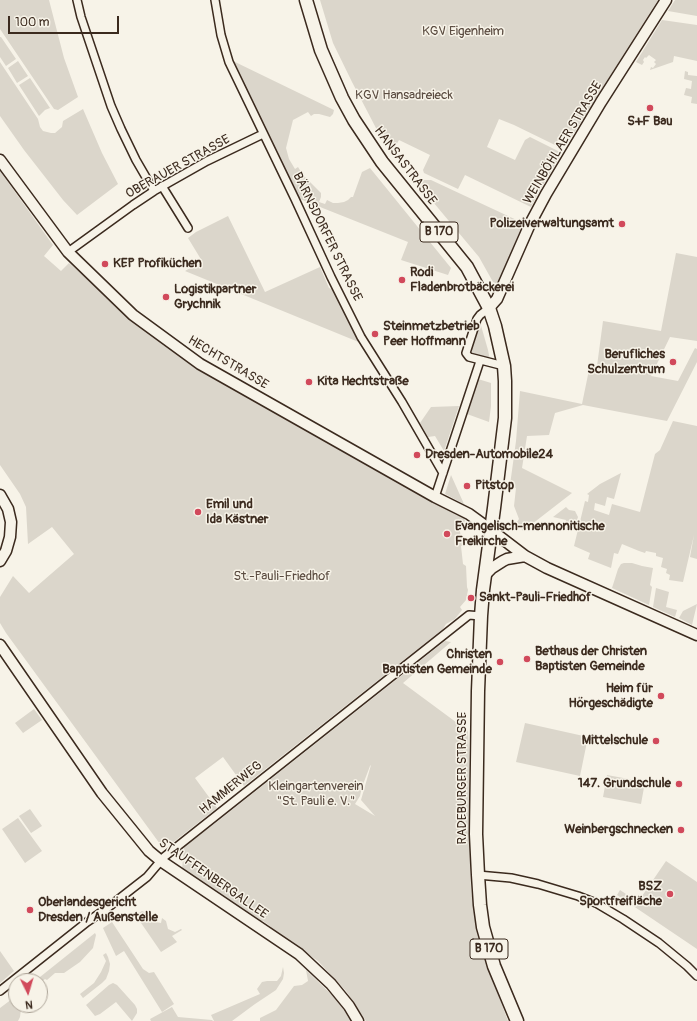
<!DOCTYPE html>
<html>
<head>
<meta charset="utf-8">
<style>
	body { margin:0 }
	#map { position:relative; width:697px; height:1021px; overflow:hidden; background:#f7f3e8; font-family:Pangolin,sans-serif }
	canvas { display:block }
	.north { position:absolute; left:8px; top:973px; width:40px; height:40px; box-sizing:border-box; background:#f7f3e8; border:1px solid #aca397; border-radius:50%; rotate:175deg; font-size:11px; font-weight:700; line-height:16px; text-align:center; color:#3b2a1e }
	.north::after { content:''; display:block; margin:auto; width:14px; height:18px; background:#d1495b; clip-path:polygon(50% 0,100% 100%,50% 72%,0 100%) }
	.scale { position:absolute; left:8px; top:16px; width:111px; height:18px; box-sizing:border-box; border:2px solid #3b2a1e; border-top:0; padding-left:5px; font-size:12px; line-height:14px; white-space:nowrap; color:#3b2a1e; -webkit-text-stroke:3px #f7f3e8; paint-order:stroke }
</style>
</head>
<body>
<div id="map">
<canvas width="697" height="1021"></canvas>
<div class="north">N</div>
<div class="scale">100 m</div>
</div>
<script>
const g = document.querySelector('canvas').getContext('2d');
g.lineJoin = 'round';
function paint(path, color) { g.fillStyle = color; g.fill(path, 'evenodd'); }
const toPath = rows => new Path2D(rows.map(r => 'M' + r).join(''));
function strokePath(path, color, width, dash) { g.strokeStyle = color; g.lineWidth = width; g.lineCap = dash ? 'butt' : 'round'; g.setLineDash(dash || []); g.stroke(path); }
function label(font, color, halo, rows, align = 'center') {
  g.font = font + ' Pangolin,sans-serif'; g.lineWidth = 3; g.setLineDash([]); g.textBaseline = 'middle'; g.strokeStyle = halo; g.fillStyle = color; for (const [text, x, y, turn = 0] of rows) {
    g.save(); g.translate(x, y); g.rotate((+turn || 0) * Math.PI / 180); g.textAlign = isNaN(turn) ? turn : align; if (halo) g.strokeText(text, 0, 0); g.fillText(text, 0, 0); g.restore();
  }
}
paint(toPath([
	[0,0,49,0,64,58,78,97,58,110,54,109,0,29],
	[320,0,658,0,567,144,558,140,555,145,514,125,499,119,487,147,515,160,525,140,530,137,562,153,540,190,531,207,465,175,458,189,424,173,423,170,430,155,399,140,392,152,377,130,352,82,333,43],
	[675,0,697,0,697,16,668,11],
	[662,20,697,25,697,61,674,56,673,62,650,70,651,67,653,68,656,64,654,62,656,60,649,55,646,58,645,57,643,60,644,62,642,65,636,62],
	[0,37,1,37,16,59,6,66,0,57],
	[18,61,28,76,17,83,8,68],
	[233,61,334,110,333,114,330,117,319,114,314,114,311,116,308,112,293,120,286,148,289,159,295,169,298,167,303,175,321,193,321,197,319,202,325,204,327,200,333,203,338,203,344,202,348,200,351,197,353,197,362,172,370,168,451,268,448,275,401,260,408,242,300,199],
	[0,62,38,119,40,127,43,131,51,133,55,133,62,127,63,121,83,109,102,153,118,184,77,215,63,200,24,150,0,116],
	[685,71,688,72,688,75,697,76,697,104,691,103,692,97,684,95,686,88,691,89,692,81,684,79],
	[30,78,50,108,45,110,39,116,19,85],
	[0,171,53,245,44,256,61,271,69,263,85,277,130,319,198,370,265,406,456,515,464,518,465,520,464,524,459,525,461,538,463,538,464,545,461,546,463,564,466,566,467,587,468,590,466,600,460,607,462,610,455,619,446,624,443,629,244,786,223,757,195,778,217,808,171,844,160,844,6,633,0,623,0,597,13,576,29,593,74,554,52,527,28,544,26,507,20,494,0,465],
	[423,180,431,180,523,223,498,284,493,282,479,257,418,184],
	[228,216,265,292,320,267,329,288,335,290,361,343,185,271,202,261,188,238,196,232],
	[676,253,697,257,697,341,670,337,651,376,678,381,695,348,697,349,697,362,667,421,583,405,555,413,549,435,527,436,522,468,572,493,523,531,517,522,519,519,514,506,516,488,510,485,516,441,520,391,582,404,590,365,597,366,603,321,661,331],
	[480,322,488,350,490,360,473,355,472,352,472,348],
	[478,379,491,383,491,406,489,422,467,414],
	[459,406,444,451,435,436,428,437,420,423,431,407],
	[673,421,697,426,697,559,690,557,694,535,683,582,669,580,670,575,666,573,667,569,661,567,663,558,656,556,656,553,646,551,645,553,639,551,622,544,618,554,614,553,611,568,588,559,590,553,574,546,585,501,588,502,589,495,587,494,600,484,621,473,614,499,607,497,605,506,595,503,594,510,609,515,612,504,640,512,655,454,660,450],
	[451,475,464,504,445,494],
	[566,507,569,510,575,511,578,517,574,530,564,528,566,520,553,517],
	[624,563,632,563,642,566,653,568,650,585,652,587,649,605,612,588,618,569,621,564],
	[656,588,669,592,666,607,677,610,675,617,653,607],
	[697,604,692,625,679,618,683,611],
	[445,641,451,642,403,683,468,731,469,749,470,865,471,889,474,912,481,946,487,965,508,1021,366,1021,346,991,318,961,301,949,271,928,270,926,263,921,260,921,182,870,184,847,218,821],
	[371,765,361,800,375,816,355,804,360,796,362,787,370,766],
	[34,709,42,720,23,733,15,723],
	[525,723,588,737,580,776,516,762],
	[607,775,645,782,641,804,603,797],
	[30,809,42,826,31,833,19,816],
	[18,818,42,851,25,863,2,829],
	[666,861,697,882,697,949,617,895,620,890,638,902],
	[142,911,151,915,150,921,161,923,162,918,166,921,168,929,175,932,181,929,182,930,172,936,177,942,161,952,139,920,140,919,137,914],
	[112,922,143,969,149,973,154,972,174,1004,162,1012,124,951,116,956,103,928],
	[95,933,96,935,93,948,80,962,64,973,55,973,47,980,45,979,40,983,40,981,35,981],
	[0,951,14,971,0,983],
	[106,953,108,957,110,964,109,971,106,979,102,983,83,998,80,994,94,983,101,972,106,961,103,955],
	[283,967,284,973,283,979,276,990,255,1004,232,1021,214,1021,211,1015,260,994,257,989,262,982,267,981,277,981,281,976],
	[306,970,337,1000,351,1021,260,1021,260,1018,276,1010,294,986,302,985,308,981],
	[113,983,117,985,135,1005,137,1009,137,1013,132,1021,116,1002,100,1014,95,1016,86,1005,109,985],
	[12,999,16,1003,16,1005,18,1005,21,1009,20,1017,18,1021,0,1021,0,1008],
	[172,1007,178,1017,212,1020,213,1021,151,1021,150,1019]
]), '#dbd6cb');
const street = toPath([
	[77,0,81,17,111,106,121,129,136,160,154,191],
	[215,0,221,35,229,62,295,199,331,277,361,337,402,402,443,473],
	[162,186,188,228],
	[68,252,133,205,154,191,207,161,263,134],
	[489,308,480,315,477,319,466,353,469,357,504,366],
	[435,497,480,361],
	[478,875,511,878,538,884,578,896,596,903,623,919,659,943,687,966,697,976],
	[0,991,87,922,106,909,147,877,164,857,469,615,481,616]
]);
const secondary = toPath([
	[0,160,68,252,133,315,200,364,435,497,469,514,491,530,525,556,547,568,697,635],
	[489,308,497,299,530,224,546,194,601,102,666,0],
	[0,495,8,509,11,522,10,537,6,551,0,561],
	[485,575,492,568,503,561,507,559,525,556],
	[0,645,102,793,149,851,161,861,299,954,331,984,349,1006,358,1021]
]);
const primary = toPath([
	[306,0,321,50,342,98,354,120,382,162,467,267,489,308,495,326,504,366,505,381,505,418,494,508,483,590,481,616,478,691,476,834,478,875,480,905,483,927,494,966,517,1021]
]);
strokePath(street, '#3b2a1e', 10);
strokePath(secondary, '#3b2a1e', 13);
strokePath(primary, '#3b2a1e', 15);
strokePath(street, '#f7f3e8', 7);
strokePath(secondary, '#f7f3e8', 10);
strokePath(primary, '#f7f3e8', 12);
for (const [x, y, r, color] of [
	[650,108,4,"#d1495b"],
	[622,224,4,"#d1495b"],
	[105,264,4,"#d1495b"],
	[402,280,4,"#d1495b"],
	[166,297,4,"#d1495b"],
	[375,334,4,"#d1495b"],
	[673,362,4,"#d1495b"],
	[309,382,4,"#d1495b"],
	[417,455,4,"#d1495b"],
	[467,486,4,"#d1495b"],
	[198,512,4,"#d1495b"],
	[447,534,4,"#d1495b"],
	[471,598,4,"#d1495b"],
	[527,659,4,"#d1495b"],
	[500,662,4,"#d1495b"],
	[661,696,4,"#d1495b"],
	[656,741,4,"#d1495b"],
	[679,784,4,"#d1495b"],
	[681,830,4,"#d1495b"],
	[670,894,4,"#d1495b"],
	[30,910,4,"#d1495b"]
]) { const dot = new Path2D(); dot.arc(x, y, r, 0, 2 * Math.PI); g.fillStyle = color; g.fill(dot); strokePath(dot, '#f7f3e8', 1.5); }
for (const [x, y, w] of [
	[439,232,38],
	[489,949,38]
]) { const box = new Path2D(); box.roundRect(x - w / 2, y - 10, w, 20, 3); g.fillStyle = '#f7f3e8'; g.fill(box); strokePath(box, '#3b2a1e', 1); }
label('bold 12px', '#3b2a1e', null, [
	["B 170",439,232],
	["B 170",489,949]
]);
label('13px', '#5b4c41', '#f7f3e8', [
	["KGV Eigenheim",463,32],
	["KGV Hansadreieck",404,96],
	["St.-Pauli-Friedhof",282,577],
	["Kleingartenverein",316,787],
	["\"St. Pauli e. V.\"",316,802]
]);
label('bold 13px', '#3b2a1e', '#f7f3e8', [
	["S+F Bau",650,122,"center"],
	["Polizeiverwaltungsamt",614,224,"right"],
	["KEP Profiküchen",113,264],
	["Rodi",410,273],
	["Fladenbrotbäckerei",410,288],
	["Logistikpartner",174,290],
	["Grychnik",174,305],
	["Steinmetzbetrieb",383,327],
	["Peer Hoffmann",383,342],
	["Berufliches",665,355,"right"],
	["Schulzentrum",665,370,"right"],
	["Kita Hechtstraße",317,382],
	["Dresden-Automobile24",425,455],
	["Pitstop",475,486],
	["Emil und",206,505],
	["Ida Kästner",206,520],
	["Evangelisch-mennonitische",455,527],
	["Freikirche",455,542],
	["Sankt-Pauli-Friedhof",479,598],
	["Bethaus der Christen",535,652],
	["Baptisten Gemeinde",535,667],
	["Christen",492,655,"right"],
	["Baptisten Gemeinde",492,670,"right"],
	["Heim für",653,689,"right"],
	["Hörgeschädigte",653,704,"right"],
	["Mittelschule",648,741,"right"],
	["147. Grundschule",671,784,"right"],
	["Weinbergschnecken",673,830,"right"],
	["BSZ",662,887,"right"],
	["Sportfreifläche",662,902,"right"],
	["Oberlandesgericht",38,903],
	["Dresden / Außenstelle",38,918]
], 'left');
label('13px', '#3b2a1e', '#f7f3e8', [
	["WEINBÖHLAER STRASSE",563,143,-59],
	["HANSASTRASSE",405,166,53],
	["OBERAUER STRASSE",178,167,-29],
	["BÄRNSDORFER STRASSE",327,237,64],
	["HECHTSTRASSE",228,363,31],
	["RADEBURGER STRASSE",463,778,-90],
	["HAMMERWEG",231,788,-39],
	["STAUFFENBERGALLEE",213,879,35]
]);
</script>
</body>
</html>
